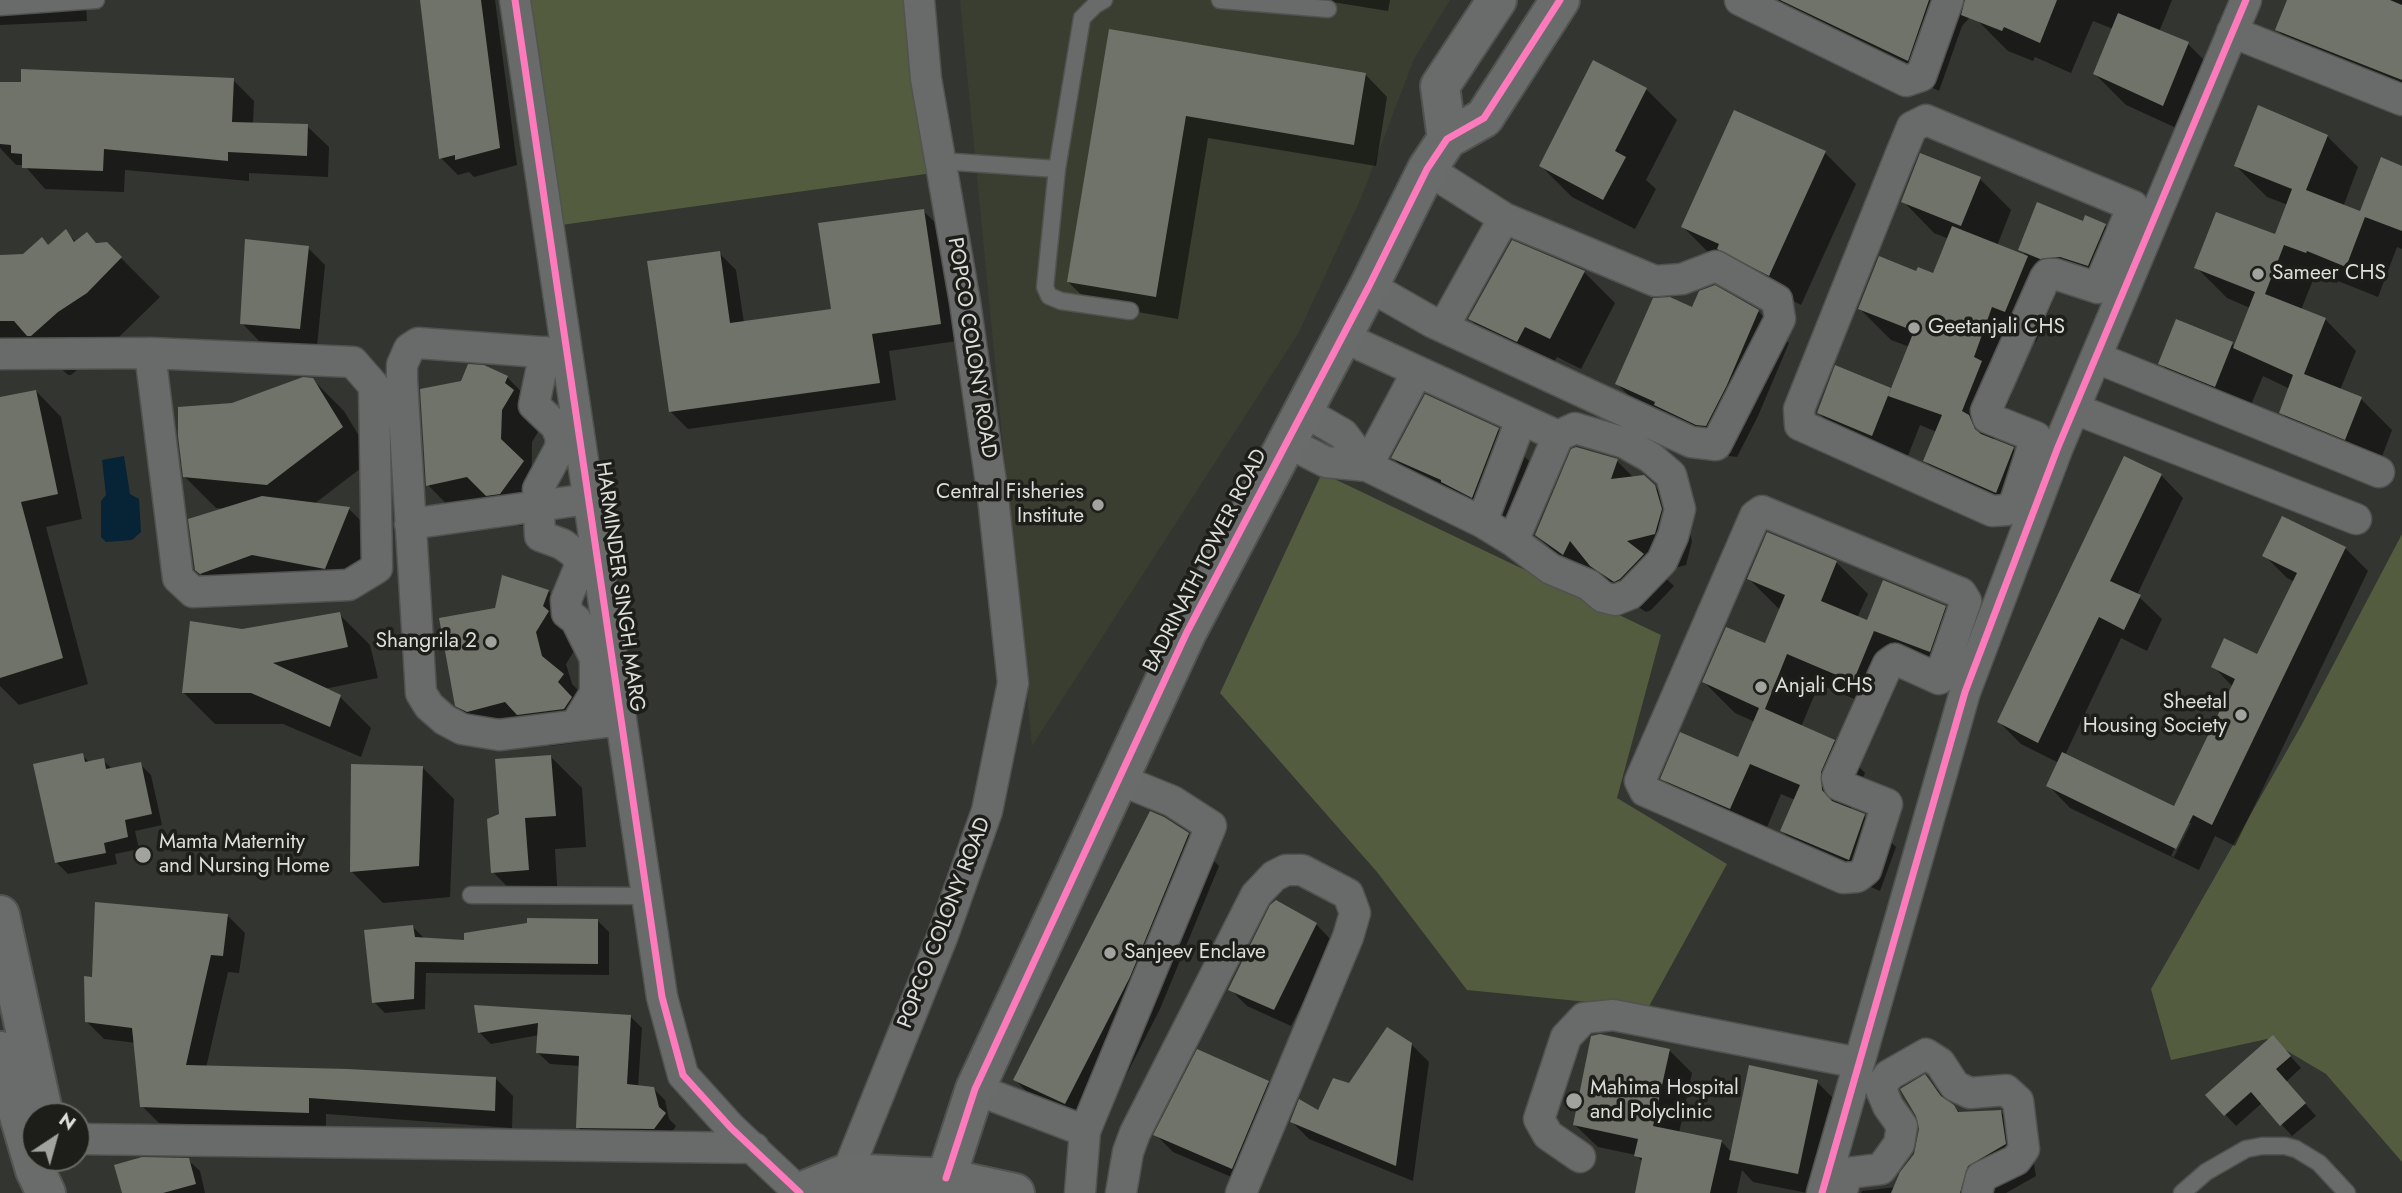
<!DOCTYPE html>
<html>
<head>
<meta charset="utf-8">
<style>
	body { margin:0 }
	#map { position:relative; width:2402px; height:1193px; overflow:hidden; background:#333531; font-family:Jost,sans-serif }
	canvas { display:block }
	.north { position:absolute; left:21px; top:1102px; width:70px; height:70px; box-sizing:border-box; background:#1d1e1a; border:2px solid #696b66; border-radius:50%; rotate:36deg; font-size:19px; font-weight:700; line-height:28px; text-align:center; color:#dcded9 }
	.north::after { content:''; display:block; margin:auto; width:24px; height:32px; background:#a1a39e; clip-path:polygon(50% 0,100% 100%,50% 72%,0 100%) }
</style>
</head>
<body>
<div id="map">
<canvas width="2402" height="1193"></canvas>
<div class="north">N</div>
</div>
<script>
const g = document.querySelector('canvas').getContext('2d');
g.lineJoin = 'round';
function paint(path, color) { g.fillStyle = color; g.fill(path, 'evenodd'); }
const toPath = rows => new Path2D(rows.map(r => 'M' + r).join(''));
function strokePath(path, color, width, dash) { g.strokeStyle = color; g.lineWidth = width; g.lineCap = dash ? 'butt' : 'round'; g.setLineDash(dash || []); g.stroke(path); }
function label(font, color, halo, rows, align = 'center') {
  g.font = font + ' Jost,sans-serif'; g.lineWidth = 7; g.setLineDash([]); g.textBaseline = 'middle'; g.strokeStyle = halo; g.fillStyle = color; for (const [text, x, y, turn = 0] of rows) {
    g.save(); g.translate(x, y); g.rotate((+turn || 0) * Math.PI / 180); g.textAlign = isNaN(turn) ? turn : align; if (halo) g.strokeText(text, 0, 0); g.fillText(text, 0, 0); g.restore();
  }
}
paint(toPath([
	[960,0,1450,0,1414,59,1361,198,1298,334,1032,746]
]), '#393e30');
paint(toPath([
	[523,0,905,0,933,173,554,226],
	[1322,473,1661,635,1617,798,1727,864,1648,1008,1467,990,1377,872,1220,693],
	[2402,534,2402,1162,2326,1074,2267,1039,2171,1060,2151,989,2301,726]
]), '#535c3f');
paint(toPath([
	[124,456,130,494,139,499,141,532,132,540,106,542,101,537,101,501,106,495,102,460]
]), '#072336');
paint(toPath([
	[0,0,86,0,87,21,0,25],
	[421,0,495,0,517,165,474,177,469,172,458,175,441,158],
	[1320,0,1390,0,1388,11],
	[1750,0,1955,0,1971,16,1962,26,1939,91],
	[1985,0,2172,0,2159,32,2188,44,2219,75,2194,136,2126,105,2095,74,2113,29,2093,21,2071,73,2035,57,2033,61,2008,51,1977,20],
	[2289,0,2402,0,2402,97,2308,61,2277,30],
	[1110,31,1365,74,1387,97,1376,166,1208,138,1178,319,1091,304,1068,282],
	[233,80,254,101,253,124,307,126,329,147,328,177,249,173,249,181,125,170,124,192,45,189,24,165,16,165,0,148,0,106],
	[1646,89,1677,120,1646,180,1656,189,1635,229,1572,197,1541,166],
	[2327,136,2358,167,2343,207,2361,214,2402,168,2402,249,2397,247,2378,297,2338,281,2337,283,2315,275,2301,310,2325,319,2356,351,2340,390,2361,399,2392,430,2377,470,2312,443,2281,412,2290,389,2263,376,2246,417,2191,395,2160,363,2232,344,2235,347,2250,308,2227,298,2196,267,2276,236,2288,205,2267,197,2236,166],
	[1825,153,1856,184,1801,305,1714,258,1683,227],
	[1980,179,2011,210,1997,246,2029,258,2020,249,2084,223,2105,226,2136,257,2058,289,2036,342,2023,337,2005,386,2012,393,1993,441,2013,449,2044,480,2027,523,1957,492,1925,461,1937,432,1920,425,1904,466,1850,444,1819,413,1890,390,1892,391,1910,347,1891,340,1860,309,1917,273,1934,276,1949,239,1934,233,1903,201],
	[923,211,941,228,957,341,889,351,896,400,688,429,671,412,719,253,736,270,744,323,833,310],
	[66,232,76,242,106,243,160,297,119,337,98,352,71,375,68,375,52,360,0,360,0,257,24,256,49,247],
	[308,248,325,265,317,346,259,341,242,323],
	[1584,272,1615,303,1581,369,1557,357,1549,372,1501,350,1470,319],
	[1758,311,1789,343,1758,416,1737,457,1729,456,1687,436,1649,415,1617,384],
	[507,377,538,409,544,422,532,442,531,524,519,526,500,507,459,517,428,485],
	[312,379,344,411,373,459,314,504,349,509,380,540,356,599,284,586,233,605,196,569,226,509,216,508,185,477,232,405],
	[36,391,61,417,82,519,46,527,88,684,19,705,0,686,0,399],
	[1498,430,1529,461,1504,528,1424,489,1393,458],
	[1617,461,1634,478,1654,486,1686,518,1692,541,1686,565,1659,572,1674,586,1651,610,1646,612,1623,597,1600,574,1595,585,1568,566,1537,535],
	[2161,475,2183,498,2137,595,2162,619,2147,651,2121,638,2065,755,2175,808,2233,687,2213,666,2258,657,2295,582,2287,578,2265,556,2345,548,2368,571,2235,846,2215,836,2199,870,2070,808,2048,785,2059,763,2021,744,1999,722],
	[2187,823,2191,823,2174,857,2171,856],
	[1836,562,1868,594,1857,618,1867,622,1945,607,1976,638,1961,682,1906,661,1885,712,1819,684,1801,727,1834,741,1865,773,1852,803,1851,810,1864,816,1896,847,1880,891,1814,862,1782,831,1795,800,1781,794,1762,839,1693,809,1662,778,1739,760,1755,722,1735,713,1704,682,1766,646,1781,611,1749,579],
	[548,591,579,622,579,643,566,664,572,684,594,706,602,730,596,740,550,746,538,733,489,736,457,705,496,610],
	[339,614,370,645,378,678,324,689,340,697,371,728,361,757,283,724,215,724,184,693,242,631],
	[82,755,90,763,103,760,113,770,140,764,151,775,162,825,135,831,139,849,115,854,117,864,68,874,56,862],
	[551,757,582,788,586,847,555,849,558,901,524,904,493,872,501,816],
	[423,768,454,799,450,897,383,903,352,872],
	[1188,834,1219,866,1160,1009,1096,1134,1046,1111,1015,1080],
	[228,916,245,933,239,973,228,972,206,1068,495,1078,513,1096,512,1128,326,1114,326,1130,159,1123,142,1106,136,1043,104,1039,87,1022,94,979],
	[598,921,609,932,609,975,426,973,425,1009,385,1013,374,1002,412,926,424,938,465,942],
	[1316,924,1333,942,1291,1026,1247,1006,1230,989],
	[476,1007,631,1017,642,1028,638,1087,653,1088,665,1100,669,1119,676,1126,666,1140,589,1139,578,1127,580,1066,550,1064,538,1053,539,1035,491,1044,479,1032],
	[1411,1044,1429,1062,1413,1181,1309,1139,1292,1122,1319,1112,1350,1085],
	[2284,1049,2301,1068,2286,1082,2316,1116,2292,1136,2262,1103,2236,1126,2225,1114],
	[1669,1050,1692,1073,1679,1133,1721,1141,1732,1153,1817,1082,1839,1104,1820,1193,1807,1193,1753,1182,1742,1170,1737,1193,1636,1193,1643,1162,1636,1155,1598,1147,1575,1125],
	[1925,1077,1960,1113,1999,1110,2030,1141,2036,1176,2006,1193,1861,1193,1862,1191,1896,1187,1915,1154,1921,1128],
	[1268,1082,1285,1100,1250,1185,1173,1152,1156,1135],
	[188,1160,200,1171,205,1193,124,1193]
]), '#0007');
paint(toPath([
	[420,0,481,0,500,148,455,160,455,155,439,159],
	[1780,0,1929,0,1908,61],
	[1965,0,2057,0,2040,43,2004,27,2002,31,1961,15],
	[2287,0,2390,0,2402,5,2402,80,2275,30],
	[2118,13,2189,42,2163,106,2093,74],
	[1109,29,1366,73,1354,145,1186,116,1156,297,1067,282],
	[1593,60,1647,88,1615,151,1626,157,1603,200,1539,166],
	[21,69,234,78,232,122,308,124,307,156,228,152,228,161,104,149,103,171,22,168,22,154,11,153,11,145,0,144,0,82,21,82],
	[2258,105,2328,135,2306,190,2360,211,2381,157,2402,166,2402,231,2365,217,2346,267,2307,251,2306,253,2284,245,2265,294,2326,318,2304,374,2362,397,2345,440,2279,413,2293,375,2233,348,2255,292,2194,268,2216,212,2275,234,2292,189,2234,166],
	[1734,110,1826,151,1769,276,1717,249,1719,244,1681,227],
	[1920,153,1981,177,1961,226,1901,202],
	[2037,202,2083,221,2085,215,2106,224,2088,266,2060,257,2040,259,2018,250],
	[924,209,941,324,872,334,880,383,669,412,647,261,720,251,730,323,831,309,818,223],
	[1952,226,2028,256,2005,312,1992,307,1974,357,1982,361,1962,411,1969,415,1975,429,1981,434,2014,447,1996,493,1923,461,1942,415,1888,396,1914,331,1858,309,1879,256,1916,271,1918,267,1933,273],
	[66,229,74,242,87,232,96,243,107,242,122,257,87,293,58,312,31,336,27,336,14,321,0,321,0,255,23,254,42,237,48,245],
	[245,239,309,246,300,329,240,324],
	[1512,240,1585,271,1550,339,1525,327,1517,342,1468,319],
	[1715,285,1759,310,1727,385,1706,426,1696,425,1654,405,1655,402,1615,384,1653,298,1670,297,1692,307,1699,291],
	[2176,319,2233,342,2215,387,2158,364],
	[468,364,484,365,508,376,505,383,514,390,502,410,501,439,524,461,500,494,486,496,467,477,426,486,420,389,461,381],
	[1835,365,1891,388,1872,436,1817,413],
	[303,377,313,378,343,427,267,485,183,477,178,436,178,407,232,403],
	[36,390,58,494,21,502,63,658,0,678,0,397],
	[1425,394,1499,428,1472,498,1441,482,1441,480,1391,458],
	[1576,447,1618,459,1611,479,1644,475,1655,485,1662,509,1656,530,1655,534,1627,541,1644,554,1620,579,1614,582,1590,566,1570,541,1563,555,1535,535,1571,449],
	[2124,456,2162,474,2110,581,2141,595,2124,630,2099,617,2038,743,1997,722],
	[262,496,350,507,325,569,252,555,200,574,195,570,188,519],
	[2282,516,2346,547,2212,825,2193,815,2176,849,2046,786,2062,752,2174,806,2235,679,2211,667,2224,638,2257,654,2297,573,2262,556],
	[1767,532,1837,561,1821,601,1867,620,1883,580,1946,606,1930,652,1874,631,1853,682,1787,654,1765,709,1835,740,1821,772,1822,790,1832,801,1865,814,1849,860,1780,831,1800,785,1750,764,1730,809,1660,779,1680,732,1738,757,1759,708,1702,682,1726,627,1765,643,1785,595,1747,579],
	[502,575,549,590,543,606,549,611,536,632,542,656,564,674,558,682,572,697,564,709,517,715,505,702,467,712,455,706,439,618,495,608],
	[340,612,348,647,273,663,341,695,330,727,251,693,182,693,190,621,242,629],
	[83,753,85,762,104,758,106,769,141,762,152,814,125,820,128,837,104,843,106,853,55,863,33,764],
	[551,755,556,816,525,818,529,870,491,873,487,819,499,814,495,759],
	[351,764,423,766,419,866,350,872],
	[1150,811,1164,817,1189,833,1130,977,1065,1104,1013,1080],
	[1276,900,1317,923,1274,1010,1228,990,1270,905],
	[95,902,228,914,223,956,211,955,186,1065,348,1069,496,1077,495,1111,309,1098,309,1113,140,1107,132,1028,85,1022,84,976,92,977],
	[527,918,598,919,598,964,415,962,414,999,372,1003,364,930,413,925,415,937,464,940,464,933,527,923],
	[474,1005,631,1015,627,1084,654,1087,659,1107,666,1113,654,1129,576,1128,579,1056,536,1053,538,1023,478,1033],
	[1387,1027,1412,1043,1396,1166,1290,1122,1299,1099,1318,1110,1333,1078,1349,1083],
	[1600,1034,1670,1049,1653,1126,1722,1140,1710,1193,1635,1193,1642,1158,1634,1156,1638,1139,1573,1125,1591,1036],
	[2273,1035,2291,1056,2276,1069,2306,1103,2280,1126,2251,1092,2224,1116,2205,1095],
	[1197,1049,1269,1081,1232,1169,1153,1135],
	[1749,1065,1818,1080,1798,1174,1729,1160],
	[1925,1074,1941,1096,1954,1105,1958,1112,2001,1110,2006,1144,1968,1166,1960,1193,1891,1193,1900,1172,1914,1154,1919,1129,1916,1116,1900,1089],
	[142,1157,189,1158,196,1184,163,1193,122,1193,114,1165]
]), '#707369');
const lane = toPath([
	[1104,0,1095,5,1082,18,1057,169,1045,287,1049,296,1061,301,1130,311],
	[1220,0,1328,9],
	[0,7,96,0],
	[940,161,1057,169],
	[471,895,646,896],
	[2182,1193,2206,1172,2246,1149,2262,1146,2285,1146,2296,1149,2319,1163,2347,1193]
]);
const street = toPath([
	[515,0,662,997,683,1075,731,1128,800,1193],
	[1740,0,1906,81,1921,76,1948,0],
	[2232,32,2402,100],
	[1926,120,2133,206,2098,288,2055,274,2048,274,2045,278,1986,411,1988,418,2036,437,2015,502,2007,510,1992,511,1800,425,1799,409,1900,156,1912,127,1926,120],
	[1369,286,1432,322,1691,442,1716,445,1780,319,1777,300,1716,266,1682,279,1655,281,1504,218,1427,169],
	[1444,326,1504,218],
	[545,352,534,405,556,426,561,438,560,448,538,489,540,536,562,544,576,554,580,566,566,600,567,613,576,620,595,658,595,693,576,724],
	[0,354,150,353,353,362,374,386,377,568,349,585,193,592,178,578,150,353],
	[567,354,418,343,409,349,402,365,402,380,421,693,429,706,445,720,462,729,499,735,621,720],
	[2097,358,2379,472],
	[2075,409,2356,519],
	[1303,411,1343,434,1367,466],
	[1287,442,1326,462,1367,466,1482,522,1513,541,1551,569,1589,585,1603,597,1615,600,1630,594,1662,561,1673,536,1680,509,1671,475,1650,457,1625,443,1575,428,1558,436,1343,337],
	[1367,466,1417,372],
	[1762,511,1961,593,1966,601,1939,679,1895,659,1888,664,1837,778,1839,785,1887,804,1866,870,1857,877,1843,878,1645,791,1640,781,1755,516,1762,511],
	[1482,522,1521,420],
	[410,524,588,499],
	[1513,541,1558,436],
	[975,1089,1085,1131,1211,826,1172,801,1118,779],
	[77,1139,754,1148],
	[1580,1157,1548,1135,1539,1119,1566,1037,1584,1018,1613,1015,1859,1063],
	[851,1193,847,1173,943,935,987,811,1013,683,993,497,965,302,926,79,919,0],
	[1080,1193,1085,1131],
	[1121,1193,1128,1152,1135,1133,1256,895,1274,876,1286,870,1302,870,1348,894,1355,913,1348,937,1241,1193],
	[1822,1193,1965,692,2058,447,2246,0],
	[1841,1193,1848,1173,1881,1169,1899,1144,1902,1126,1888,1106,1880,1087,1889,1075,1926,1054,1940,1063,1955,1086,1970,1093,2006,1090,2018,1101,2024,1149,2016,1160,1981,1177,1977,1193]
]);
const secondary = toPath([
	[1447,139,1440,86,1497,0],
	[0,915,44,1116],
	[0,1051,35,1170,46,1193],
	[946,1178,975,1089,1187,632,1369,286,1427,169,1447,139,1484,118,1560,0],
	[798,1193,847,1173,946,1178,1015,1193]
]);
strokePath(lane, '#515350', 19);
strokePath(street, '#515350', 33);
strokePath(secondary, '#515350', 42);
strokePath(lane, '#696b6a', 16);
strokePath(street, '#696b6a', 30);
strokePath(secondary, '#6a6c6c', 38);
strokePath(toPath([
	[515,0,662,997,683,1075,731,1128,800,1193],
	[946,1178,975,1089,1187,632,1369,286,1427,169,1447,139,1484,118,1560,0],
	[1822,1193,1965,692,2058,447,2246,0]
]), '#fd7abc', 7);
for (const [x, y, r, color] of [
	[2258,274,7,"#a1a39e"],
	[1914,328,7,"#a1a39e"],
	[1098,505,7,"#a1a39e"],
	[491,642,7,"#a1a39e"],
	[1761,687,7,"#a1a39e"],
	[2241,715,7,"#a1a39e"],
	[143,855,9,"#a1a39e"],
	[1110,953,7,"#a1a39e"],
	[1574,1101,9,"#a1a39e"]
]) { const dot = new Path2D(); dot.arc(x, y, r, 0, 2 * Math.PI); g.fillStyle = color; g.fill(dot); strokePath(dot, '#1d1e1a', 2.5); }
label('21px', '#dcded9', '#1d1e1a', [
	["Sameer CHS",2272,274],
	["Geetanjali CHS",1928,328],
	["Central Fisheries",1084,493,"right"],
	["Institute",1084,517,"right"],
	["Shangrila 2",477,642,"right"],
	["Anjali CHS",1775,687],
	["Sheetal",2227,703,"right"],
	["Housing Society",2227,727,"right"],
	["Mamta Maternity",159,843],
	["and Nursing Home",159,867],
	["Sanjeev Enclave",1124,953],
	["Mahima Hospital",1590,1089],
	["and Polyclinic",1590,1113]
], 'left');
label('21px', '#dcded9', '#1d1e1a', [
	["POPCO COLONY ROAD",971,348,81],
	["BADRINATH TOWER ROAD",1206,561,-63],
	["HARMINDER SINGH MARG",619,587,82],
	["POPCO COLONY ROAD",945,923,-69]
]);
</script>
</body>
</html>
